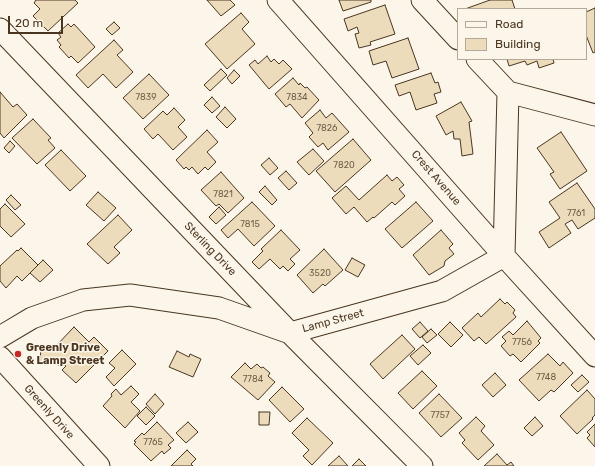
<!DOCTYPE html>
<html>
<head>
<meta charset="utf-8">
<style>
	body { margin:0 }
	#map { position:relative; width:595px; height:466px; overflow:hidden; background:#fbf6e9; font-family:Rubik,sans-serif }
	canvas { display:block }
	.legend { position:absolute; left:457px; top:8px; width:130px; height:52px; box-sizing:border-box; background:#fbf6e9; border:1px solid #b4a999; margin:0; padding:5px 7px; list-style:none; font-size:12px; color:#4a3520 }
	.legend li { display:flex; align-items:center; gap:8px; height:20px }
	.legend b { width:20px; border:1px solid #b4a999 }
	.scale { position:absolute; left:8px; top:16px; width:55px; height:18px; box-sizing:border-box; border:2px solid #4a3520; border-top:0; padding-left:5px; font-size:12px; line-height:14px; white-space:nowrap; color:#4a3520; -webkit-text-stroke:3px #fbf6e9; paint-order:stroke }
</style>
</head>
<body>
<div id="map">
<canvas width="595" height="466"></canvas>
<ul class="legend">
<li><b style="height:5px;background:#fbf6e9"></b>Road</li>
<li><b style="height:11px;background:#ecdcbc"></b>Building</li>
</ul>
<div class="scale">20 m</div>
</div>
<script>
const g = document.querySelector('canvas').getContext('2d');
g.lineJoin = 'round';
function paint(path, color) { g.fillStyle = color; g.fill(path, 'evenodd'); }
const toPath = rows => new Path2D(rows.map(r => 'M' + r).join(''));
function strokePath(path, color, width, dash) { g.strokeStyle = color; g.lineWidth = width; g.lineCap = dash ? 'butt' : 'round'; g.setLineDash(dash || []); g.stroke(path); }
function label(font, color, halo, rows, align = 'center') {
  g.font = font + ' Rubik,sans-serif'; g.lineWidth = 3; g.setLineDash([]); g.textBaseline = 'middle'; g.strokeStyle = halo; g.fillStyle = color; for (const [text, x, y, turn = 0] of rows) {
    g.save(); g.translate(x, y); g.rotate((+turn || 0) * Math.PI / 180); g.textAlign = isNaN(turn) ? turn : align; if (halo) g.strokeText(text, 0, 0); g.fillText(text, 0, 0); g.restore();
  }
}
const building = toPath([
	[36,0,75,0,78,3,48,31,33,16,40,9,34,3,36,0],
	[207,0,230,0,235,5,221,16,207,0],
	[339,0,371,0,371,2,343,11,339,0],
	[490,0,512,0,515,9,465,9,490,0],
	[385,5,395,34,370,42,371,45,359,48,355,34,359,33,357,27,348,31,344,19,385,5],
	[595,8,595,52,593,53,586,35,586,12,595,8],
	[241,13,249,22,242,29,255,44,227,69,205,44,241,13],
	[114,22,120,28,112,35,106,29,114,22],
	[68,24,71,27,74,24,95,47,78,63,71,56,69,58,59,47,61,45,57,40,61,37,58,33,68,24],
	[408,38,419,69,392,78,386,61,373,65,369,51,408,38],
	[114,40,123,50,117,55,133,72,116,88,103,74,88,88,76,75,114,40],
	[267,56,271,62,274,59,279,64,283,60,292,69,269,89,249,65,255,60,258,64,267,56],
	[507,59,553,59,554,63,539,68,537,61,527,65,525,61,509,66,507,59],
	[221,69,227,75,210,91,204,85,221,69],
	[234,70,240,76,232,84,227,78,234,70],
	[431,73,435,83,438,82,441,92,434,94,437,103,416,110,410,92,399,96,395,85,431,73],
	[149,74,169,95,143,119,123,98,149,74],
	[293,78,299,85,300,83,305,88,307,87,319,100,302,118,290,104,286,107,275,94,293,78],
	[0,92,13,107,17,104,27,115,4,138,0,133,0,92],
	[212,97,220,106,212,113,204,105,212,97],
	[461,102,472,121,469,122,473,154,462,156,460,139,454,139,453,131,446,135,436,116,461,102],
	[225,107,236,119,227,128,216,117,225,107],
	[174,108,185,120,178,127,187,137,173,150,158,134,153,139,144,129,163,111,167,115,174,108],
	[320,110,326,118,332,113,349,132,328,150,323,143,318,147,309,137,313,133,305,123,320,110],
	[33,119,51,138,48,140,55,148,37,164,12,138,33,119],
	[207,130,218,142,207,152,216,162,208,170,205,167,198,174,192,167,189,170,186,167,184,169,176,160,207,130],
	[561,132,587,171,560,189,550,174,554,172,537,148,561,132],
	[353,139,371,160,335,192,316,171,353,139],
	[10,141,15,146,9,153,4,148,10,141],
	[313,149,324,161,309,175,297,162,313,149],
	[61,150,86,176,70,191,45,165,61,150],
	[269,158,278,168,270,175,261,165,269,158],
	[286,171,297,183,289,190,278,178,286,171],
	[221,172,244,198,228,213,219,204,216,206,201,190,221,172],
	[387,175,392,181,397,177,404,185,399,189,405,196,395,205,392,202,374,218,373,217,367,222,354,207,346,214,332,198,346,186,359,200,387,175],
	[577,183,595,209,595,218,578,229,572,220,565,224,571,233,549,248,539,232,560,218,549,202,577,183],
	[265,186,277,200,272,205,259,192,265,186],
	[98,192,116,208,104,221,86,205,98,192],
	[11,195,21,205,15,210,6,200,11,195],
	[252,202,275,226,254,246,238,229,228,238,221,230,252,202],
	[416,202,433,221,402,248,385,229,416,202],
	[5,204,25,224,11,237,0,226,0,209,5,204],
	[219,207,226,215,216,224,209,217,219,207],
	[118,215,132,230,114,247,120,253,108,264,87,244,118,215],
	[281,230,300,250,290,259,295,264,288,271,283,266,280,269,270,259,259,269,252,262,263,251,261,249,281,230],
	[441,230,453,244,449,248,454,254,445,261,444,266,429,275,413,255,441,230],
	[21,248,38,265,22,281,17,276,6,288,0,281,0,266,17,250,18,251,21,248],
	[324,249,343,270,325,286,323,284,313,293,297,275,324,249],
	[352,258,365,265,358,277,345,270,352,258],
	[43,260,53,270,40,282,30,273,43,260],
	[500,299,505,304,507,302,515,310,513,313,516,317,486,344,479,337,474,341,462,328,478,313,481,317,500,299],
	[527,321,541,338,538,341,540,343,521,362,513,354,510,356,501,346,506,341,502,337,509,331,513,335,527,321],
	[420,322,428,331,420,338,412,329,420,322],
	[450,322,463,335,451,347,438,334,450,322],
	[74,327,89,342,94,337,108,351,76,383,62,370,66,366,62,363,59,366,51,358,49,362,45,360,44,364,41,364,40,359,41,350,45,350,46,345,55,347,74,327],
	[431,329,437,335,427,343,422,337,431,329],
	[402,335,415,349,383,379,370,364,402,335],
	[423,345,431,353,418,365,410,356,423,345],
	[122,350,136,364,114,386,106,377,115,368,109,363,122,350],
	[177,351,189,357,190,354,201,359,193,377,169,367,177,351],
	[548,354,560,366,563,362,573,373,554,392,551,390,539,401,519,380,548,354],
	[245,363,251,369,257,364,261,368,263,367,270,373,268,376,275,382,258,400,231,377,245,363],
	[422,371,437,386,413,409,398,393,422,371],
	[495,373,506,385,493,397,482,385,495,373],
	[582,375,589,382,578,392,571,385,582,375],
	[131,386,139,394,131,402,140,411,125,428,103,406,112,396,111,394,116,389,121,395,131,386],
	[282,387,304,409,290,422,269,400,282,387],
	[587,390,595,399,595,415,592,418,593,419,577,434,560,416,587,390],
	[155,394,164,404,155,414,146,404,155,394],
	[439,394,462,418,441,437,419,413,439,394],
	[146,407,155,416,146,425,137,416,146,407],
	[259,412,270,412,269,425,259,425,259,412],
	[476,417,485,426,481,431,494,445,478,460,462,443,465,440,459,433,476,417],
	[535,417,543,426,532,436,524,428,535,417],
	[307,418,333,443,312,465,303,456,309,450,292,433,307,418],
	[157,422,174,440,168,445,171,448,164,454,162,451,151,461,134,444,136,442,134,441,142,433,144,435,157,422],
	[188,422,198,432,186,443,176,433,188,422],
	[595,424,595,447,587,438,590,435,587,432,595,424],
	[187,450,196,459,191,464,193,466,171,466,187,450],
	[497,454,507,465,511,462,514,466,484,466,497,454],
	[339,456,348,466,328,466,339,456],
	[359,459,366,466,352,466,359,459]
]);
paint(building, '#ecdcbc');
strokePath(building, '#4a3520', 1);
const minor = toPath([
	[278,0,504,256,595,356],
	[422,0,458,39],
	[0,29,290,333,422,466],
	[477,59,508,92,595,115],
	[0,337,32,318,83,300,130,295,219,308,290,333,442,291,504,256,508,92],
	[0,357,99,466]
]);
strokePath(minor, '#4a3520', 23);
strokePath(minor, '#fbf6e9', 21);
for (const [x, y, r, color] of [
	[18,354,4,"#c62828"]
]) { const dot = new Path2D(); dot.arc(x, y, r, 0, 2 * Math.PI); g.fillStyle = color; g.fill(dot); strokePath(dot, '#fbf6e9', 1.5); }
label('9px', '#725f47', null, [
	["7839",146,97],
	["7834",297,97],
	["7826",327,128],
	["7820",344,165],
	["7821",223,194],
	["7761",576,213],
	["7815",250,224],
	["3520",320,273],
	["7756",522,342],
	["7748",546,377],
	["7784",253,379],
	["7757",440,415],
	["7765",153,442]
]);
label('11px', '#4a3520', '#fbf6e9', [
	["Crest Avenue",436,178,49],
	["Sterling Drive",210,249,46],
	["Lamp Street",333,321,-15],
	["Greenly Drive",49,412,48]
]);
label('bold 11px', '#4a3520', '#fbf6e9', [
	["Greenly Drive",26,348],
	["& Lamp Street",26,361]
], 'left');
</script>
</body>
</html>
